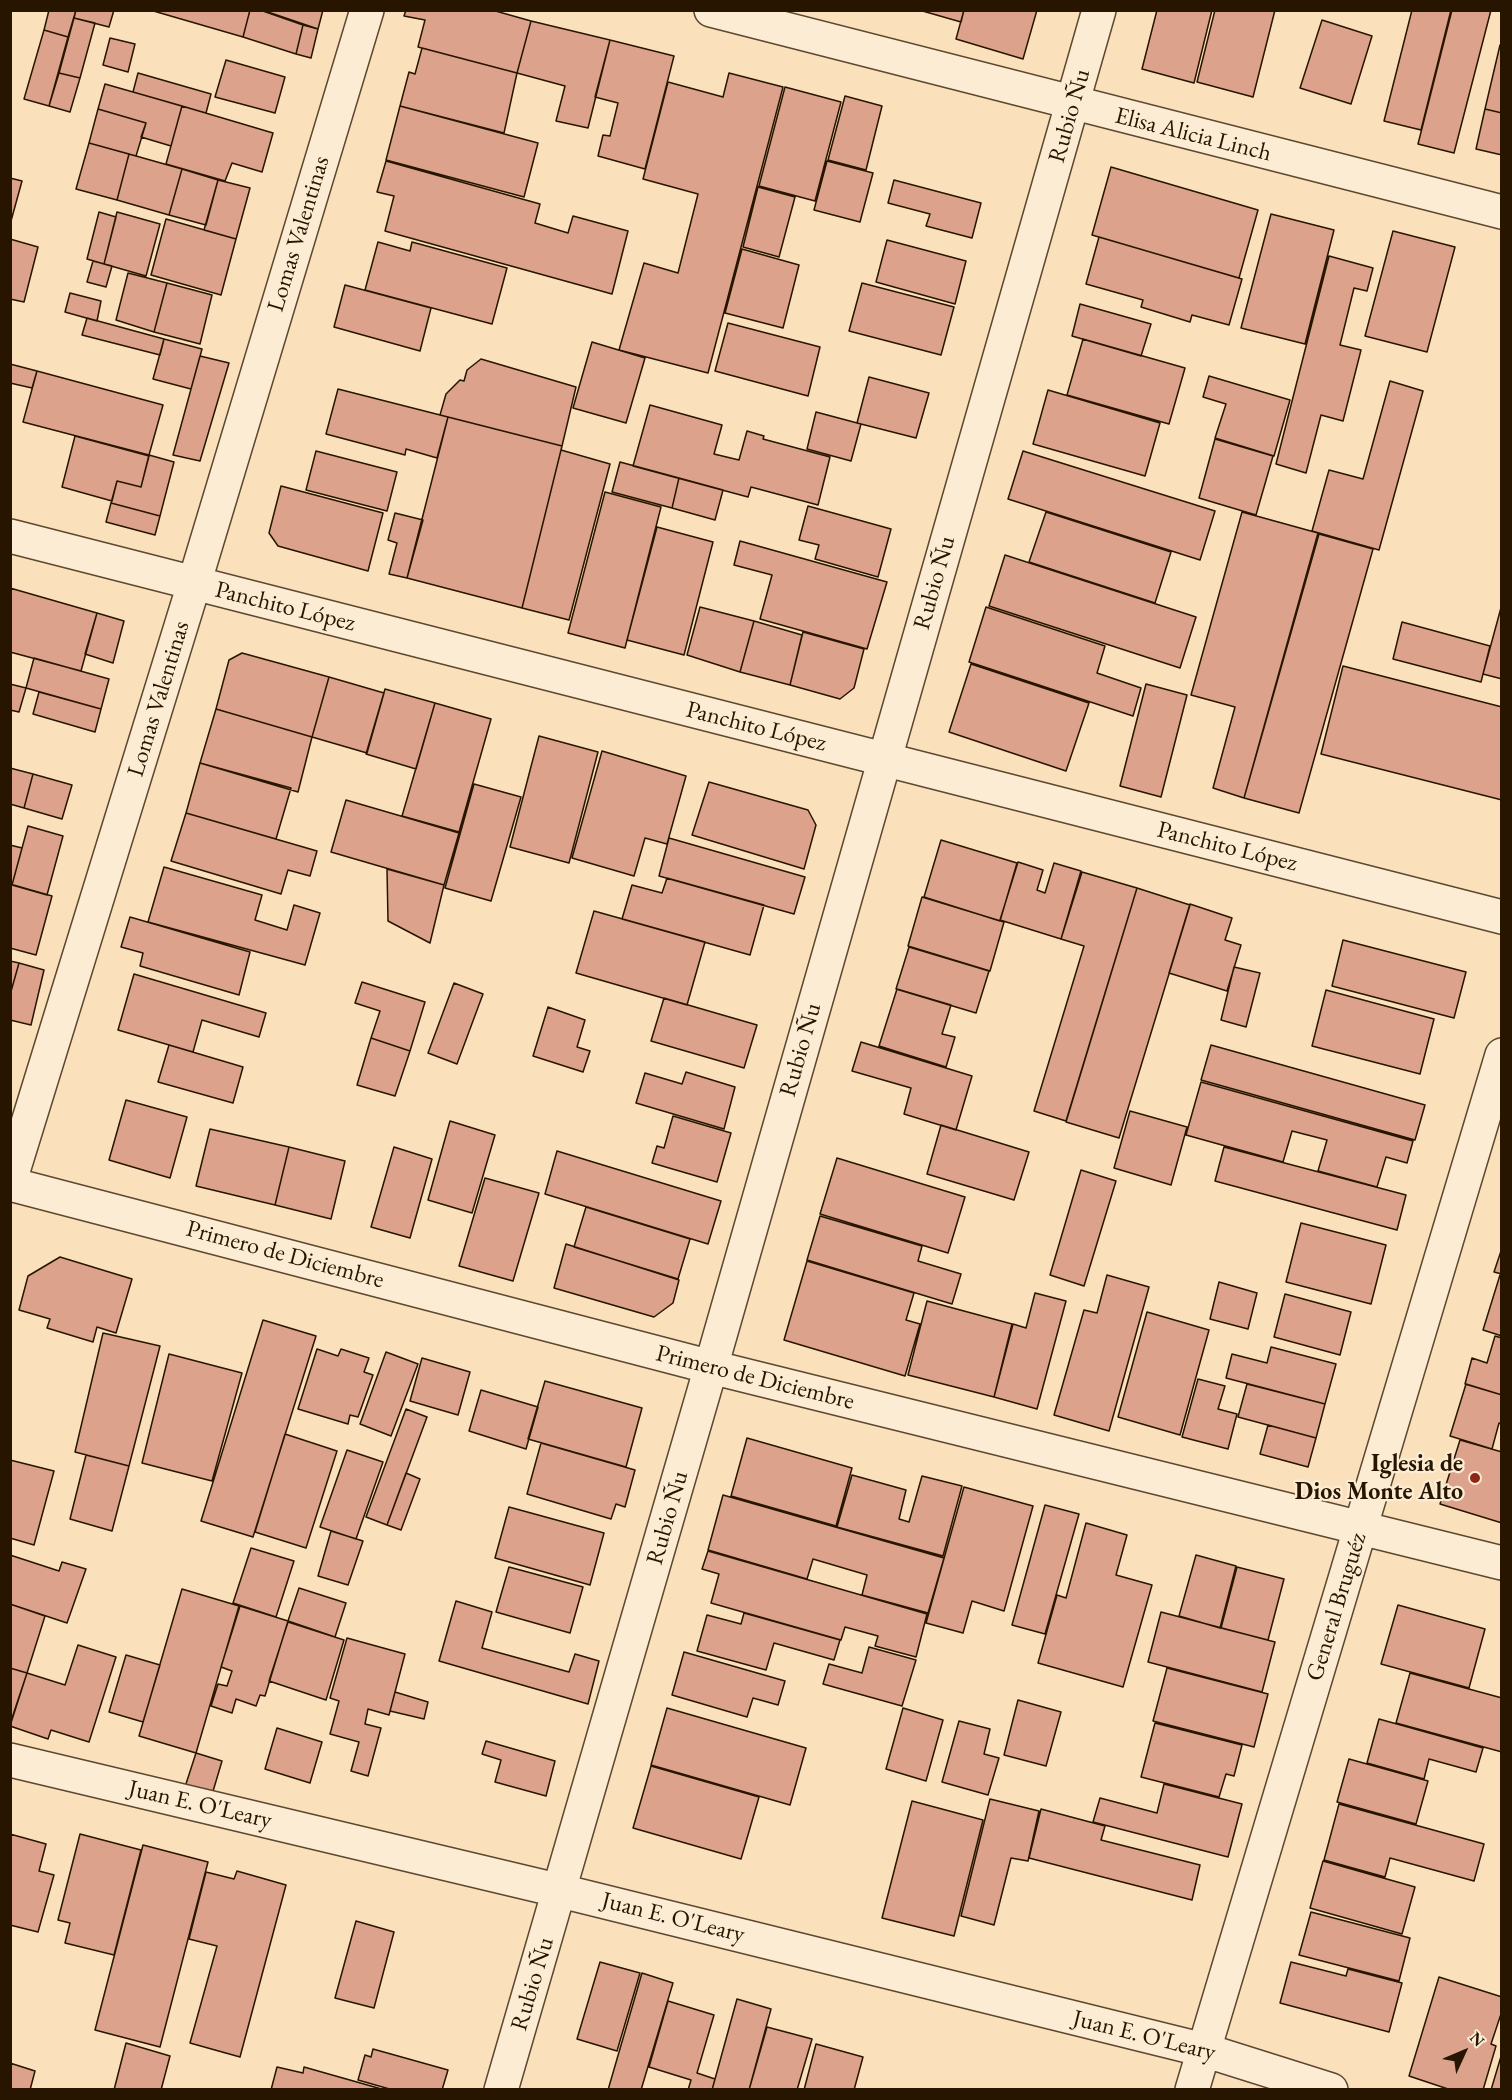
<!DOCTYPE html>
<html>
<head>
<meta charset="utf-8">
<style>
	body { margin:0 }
	#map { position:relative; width:1512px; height:2100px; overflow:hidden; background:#fae1bb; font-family:"EB Garamond",serif }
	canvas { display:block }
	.frame { position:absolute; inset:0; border:12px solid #271500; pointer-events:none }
	.north { position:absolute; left:1434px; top:2022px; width:60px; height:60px; -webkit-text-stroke:4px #fcecd3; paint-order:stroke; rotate:46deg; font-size:16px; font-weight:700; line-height:24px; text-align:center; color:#271500 }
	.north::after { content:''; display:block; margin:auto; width:21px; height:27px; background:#271500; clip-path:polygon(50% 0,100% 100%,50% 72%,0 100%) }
</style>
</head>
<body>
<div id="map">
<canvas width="1512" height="2100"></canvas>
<div class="frame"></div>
<div class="north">N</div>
</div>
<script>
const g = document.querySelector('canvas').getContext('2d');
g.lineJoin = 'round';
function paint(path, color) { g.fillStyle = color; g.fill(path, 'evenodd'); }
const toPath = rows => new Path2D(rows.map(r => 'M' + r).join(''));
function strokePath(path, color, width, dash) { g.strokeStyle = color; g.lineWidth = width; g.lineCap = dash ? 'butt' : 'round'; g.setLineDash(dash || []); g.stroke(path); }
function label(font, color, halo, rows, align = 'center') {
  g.font = font + ' "EB Garamond",serif'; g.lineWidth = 4.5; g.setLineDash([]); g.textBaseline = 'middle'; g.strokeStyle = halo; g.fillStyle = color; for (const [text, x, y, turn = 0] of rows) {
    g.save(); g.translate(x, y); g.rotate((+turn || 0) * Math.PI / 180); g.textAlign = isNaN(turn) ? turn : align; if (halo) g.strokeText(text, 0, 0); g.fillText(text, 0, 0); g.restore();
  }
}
const building = toPath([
	[49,10,76,10,68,37,44,30,49,10],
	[76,10,114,10,109,27,74,18,76,10],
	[150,10,250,10,243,37,150,10],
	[250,10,260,10,303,25,296,54,243,37,250,10],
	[262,10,323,10,318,29,262,10],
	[406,10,492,10,531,21,517,73,418,47,425,20,404,16,406,10],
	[919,10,964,10,961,22,919,10],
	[964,10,1037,10,1023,59,956,39,964,10],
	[1157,10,1212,10,1194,83,1142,69,1157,10],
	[1215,10,1275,10,1253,97,1197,82,1215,10],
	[1412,10,1451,10,1421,130,1384,121,1412,10],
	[1452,10,1491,10,1454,153,1418,144,1452,10],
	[74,18,95,23,80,78,59,73,74,18],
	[1322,20,1372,36,1351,104,1300,88,1322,20],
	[531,21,610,40,588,128,556,121,565,86,517,73,531,21],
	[303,25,318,29,311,58,296,54,303,25],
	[44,30,68,37,49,106,24,99,44,30],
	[110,38,135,44,128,72,103,65,110,38],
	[610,40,674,56,645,169,598,156,603,135,610,136,618,103,595,97,610,40],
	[1500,45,1502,45,1502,113,1485,109,1500,45],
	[422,48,517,73,504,133,400,106,409,72,415,74,422,48],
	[226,60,285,77,275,113,215,97,226,60],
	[59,73,80,78,70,112,49,106,59,73],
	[138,73,211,94,206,113,133,92,138,73],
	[729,73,783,87,708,373,619,350,644,263,678,273,698,194,643,179,668,82,723,97,729,73],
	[105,84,182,106,171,146,141,137,146,123,98,109,105,84],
	[785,87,841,102,815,201,759,186,785,87],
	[845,96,882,106,866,170,828,160,845,96],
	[182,106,273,133,262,172,232,163,225,181,166,164,182,106],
	[400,106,538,143,524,197,386,160,400,106],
	[98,109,146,123,136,156,89,143,98,109],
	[1485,109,1502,113,1502,155,1476,149,1485,109],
	[89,143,129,154,117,200,76,189,89,143],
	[129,154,182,169,169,215,117,200,129,154],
	[386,161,540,204,535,223,568,233,573,216,628,231,612,294,385,231,394,196,377,192,386,161],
	[827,161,873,173,860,222,814,210,827,161],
	[1111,167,1258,210,1239,278,1092,235,1111,167],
	[182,169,218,180,206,225,169,215,182,169],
	[10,178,22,181,11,221,10,221,10,178],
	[218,180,250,188,236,239,204,230,218,180],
	[894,180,981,203,972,238,926,226,930,214,888,203,894,180],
	[758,187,795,197,779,257,743,247,758,187],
	[99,212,116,217,104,264,87,259,99,212],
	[117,212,160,224,146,276,104,264,117,212],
	[1271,214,1334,230,1305,344,1241,328,1271,214],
	[166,219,236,239,221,295,151,275,166,219],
	[1393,231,1455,247,1427,352,1365,336,1393,231],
	[1099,237,1242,279,1229,325,1192,315,1190,322,1141,307,1143,300,1086,284,1099,237],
	[10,239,38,247,24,302,10,299,10,239],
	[887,240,966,261,955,304,876,282,887,240],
	[378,242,410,251,412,242,507,268,492,324,365,290,378,242],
	[742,249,799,265,783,328,725,313,742,249],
	[1329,256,1373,268,1367,291,1354,288,1340,345,1361,350,1343,421,1321,415,1306,473,1276,464,1329,256],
	[93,261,112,266,106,287,87,282,93,261],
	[128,273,167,283,154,332,116,320,128,273],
	[167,283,212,295,200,344,154,332,167,283],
	[862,283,954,307,941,355,849,331,862,283],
	[345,285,431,308,420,351,334,327,345,285],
	[70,293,101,301,97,321,65,312,70,293],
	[1080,304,1151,324,1141,356,1072,336,1080,304],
	[87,318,164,339,160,355,82,335,87,318],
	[728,323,820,347,808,396,715,371,728,323],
	[164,339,202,349,191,389,153,379,164,339],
	[1083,339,1185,368,1169,424,1067,395,1083,339],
	[592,342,645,358,626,423,573,408,592,342],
	[200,356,229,363,200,461,173,455,200,356],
	[481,359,576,387,562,446,440,415,446,394,460,380,464,381,467,370,481,359],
	[10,364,37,371,32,388,10,383,10,364],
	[37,371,163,405,149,455,23,422,37,371],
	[1209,376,1290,400,1274,456,1215,438,1226,404,1203,397,1209,376],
	[869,377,929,393,916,438,857,423,869,377],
	[1390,381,1423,391,1379,550,1312,531,1329,470,1363,479,1390,381],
	[338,389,448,417,437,458,406,449,405,455,326,434,338,389],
	[1048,390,1160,423,1145,476,1033,444,1048,390],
	[650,405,722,425,714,454,739,460,747,431,764,436,763,439,830,457,818,505,751,487,748,497,633,466,650,405],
	[816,412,861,424,851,461,807,449,816,412],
	[448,417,562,446,522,608,407,578,448,417],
	[75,436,149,456,141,487,117,481,112,501,62,487,75,436],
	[1215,439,1273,456,1256,515,1199,498,1215,439],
	[561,450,610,464,569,620,522,608,561,450],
	[316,451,397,472,387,511,306,490,316,451],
	[1023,451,1215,511,1200,560,1008,499,1023,451],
	[149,455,174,462,160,516,111,503,117,481,141,487,149,455],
	[620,462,679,478,672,508,612,492,620,462],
	[679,478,723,490,715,520,672,508,679,478],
	[281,486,383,513,368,571,278,546,269,533,281,486],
	[605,492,661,507,625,648,568,633,605,492],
	[111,503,160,516,155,535,106,522,111,503],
	[808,506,891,529,878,577,815,559,819,545,799,540,808,506],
	[1046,512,1171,552,1155,603,1029,562,1046,512],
	[1242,512,1318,533,1244,798,1213,788,1235,707,1191,695,1242,512],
	[395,513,423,520,407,578,389,574,397,543,388,540,395,513],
	[657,527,713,542,684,655,627,640,657,527],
	[1319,534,1373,549,1299,813,1244,798,1319,534],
	[740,541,887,582,867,649,760,619,772,575,734,565,740,541],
	[1005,555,1196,617,1180,668,989,606,1005,555],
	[10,588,97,613,81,671,10,652,10,588],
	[1502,604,1502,679,1483,674,1502,604],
	[700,607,754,621,740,672,687,655,700,607],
	[986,607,1105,646,1097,673,1141,688,1133,716,969,662,986,607],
	[97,613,124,621,113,663,85,654,97,613],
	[754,621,802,635,790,685,740,672,754,621],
	[1402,622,1490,646,1481,682,1393,659,1402,622],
	[803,632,864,649,854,688,840,699,790,685,803,632],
	[242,653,329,677,312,737,216,709,229,660,242,653],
	[34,658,109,679,101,709,26,688,34,658],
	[971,664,1089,703,1066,771,949,732,971,664],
	[1343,666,1502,707,1502,800,1321,754,1343,666],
	[329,677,384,693,367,753,312,737,329,677],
	[10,684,26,688,19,712,10,710,10,684],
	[1146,684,1187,695,1161,797,1120,786,1146,684],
	[385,689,435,703,416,769,366,754,385,689],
	[39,692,101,709,95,732,33,714,39,692],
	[435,703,491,719,459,832,402,816,435,703],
	[216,709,312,737,298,792,200,763,216,709],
	[539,736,598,752,569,863,510,847,539,736],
	[602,751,686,776,667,844,645,838,634,876,572,858,602,751],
	[200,763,291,788,276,839,186,813,200,763],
	[10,768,33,774,24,808,10,804,10,768],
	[33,774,72,785,62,819,24,808,33,774],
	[709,782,808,810,816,825,804,869,692,835,709,782],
	[474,784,521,797,491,901,445,888,474,784],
	[346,800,459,833,444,885,331,852,346,800],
	[186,813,317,851,310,876,288,870,281,894,171,861,186,813],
	[28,826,63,836,47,895,12,885,28,826],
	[669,838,805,877,794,914,659,876,669,838],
	[941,840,1017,863,1000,921,924,897,941,840],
	[10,845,22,848,12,885,10,884,10,845],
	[1018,862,1043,870,1037,890,1045,893,1054,863,1081,871,1061,939,1000,920,1018,862],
	[164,867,262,895,255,920,287,930,294,905,320,913,305,965,148,922,164,867],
	[387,869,444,885,430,943,388,921,387,869],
	[1082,872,1137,888,1066,1121,1034,1111,1084,946,1061,939,1082,872],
	[667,878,764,905,750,955,622,919,632,885,662,893,667,878],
	[10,884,52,896,36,955,10,948,10,884],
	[1137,888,1190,905,1119,1138,1066,1122,1137,888],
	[922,897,1004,922,990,971,908,946,922,897],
	[1190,904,1232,918,1225,940,1241,945,1227,991,1169,973,1190,904],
	[594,911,705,942,687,1005,576,973,594,911],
	[130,917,250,952,239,995,140,966,143,953,121,947,130,917],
	[1343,940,1466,972,1454,1018,1332,986,1343,940],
	[909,947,989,971,976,1013,896,989,909,947],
	[10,961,19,963,10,995,10,961],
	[19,963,44,970,31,1025,10,1020,10,995,19,963],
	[1234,967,1260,973,1246,1027,1221,1020,1234,967],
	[134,974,266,1013,259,1037,202,1020,193,1052,118,1030,134,974],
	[362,982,425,1002,410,1051,371,1038,380,1011,355,1003,362,982],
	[454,983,483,994,457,1064,428,1053,454,983],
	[897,989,951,1005,942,1034,955,1037,946,1067,879,1046,897,989],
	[1326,990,1434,1019,1420,1074,1312,1046,1326,990],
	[664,998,757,1025,744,1068,651,1041,664,998],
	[548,1007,585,1020,577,1047,590,1051,583,1072,533,1056,548,1007],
	[371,1038,410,1051,395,1096,357,1085,371,1038],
	[861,1042,972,1076,956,1130,904,1114,911,1088,852,1071,861,1042],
	[169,1045,243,1067,233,1103,158,1082,169,1045],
	[1211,1045,1425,1105,1415,1140,1201,1080,1211,1045],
	[686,1072,735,1087,724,1129,636,1103,645,1073,682,1084,686,1072],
	[1201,1082,1413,1141,1407,1163,1386,1157,1377,1187,1318,1171,1327,1140,1292,1131,1283,1162,1186,1135,1201,1082],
	[126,1100,187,1117,170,1178,109,1160,126,1100],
	[1130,1111,1187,1127,1171,1185,1114,1168,1130,1111],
	[673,1116,731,1133,717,1182,652,1163,657,1146,664,1148,673,1116],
	[450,1121,495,1135,472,1213,428,1200,450,1121],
	[941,1125,1029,1152,1014,1200,927,1174,941,1125],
	[210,1129,289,1147,275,1205,196,1186,210,1129],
	[289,1147,345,1161,331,1219,275,1205,289,1147],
	[394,1147,432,1159,410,1238,371,1227,394,1147],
	[1224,1147,1406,1195,1397,1230,1215,1181,1224,1147],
	[557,1151,721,1201,708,1244,545,1194,557,1151],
	[837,1158,965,1197,948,1253,820,1214,837,1158],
	[1081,1170,1116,1181,1084,1286,1050,1275,1081,1170],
	[485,1178,539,1193,513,1281,459,1266,485,1178],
	[586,1207,690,1239,678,1279,574,1247,586,1207],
	[820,1216,922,1246,918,1261,961,1274,952,1304,807,1260,820,1216],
	[1301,1223,1386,1245,1371,1304,1286,1282,1301,1223],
	[566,1244,679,1280,673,1303,654,1317,554,1288,566,1244],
	[1502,1248,1502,1274,1494,1272,1502,1248],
	[60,1257,132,1279,116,1333,97,1327,93,1342,47,1328,50,1319,19,1310,28,1276,60,1257],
	[807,1261,914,1293,906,1320,920,1324,905,1376,784,1340,807,1261],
	[1107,1275,1149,1287,1109,1431,1054,1415,1084,1310,1097,1313,1107,1275],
	[1500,1275,1502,1275,1502,1336,1483,1330,1500,1275],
	[1219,1282,1257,1293,1248,1329,1210,1319,1219,1282],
	[1035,1293,1066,1301,1037,1409,994,1397,1013,1324,1026,1328,1035,1293],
	[1285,1294,1351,1312,1340,1355,1274,1337,1285,1294],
	[927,1301,1012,1324,994,1397,908,1375,927,1301],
	[1147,1312,1209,1330,1180,1435,1118,1417,1147,1312],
	[263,1320,316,1336,253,1537,201,1521,263,1320],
	[103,1333,160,1346,129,1466,75,1452,103,1333],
	[1495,1336,1502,1338,1502,1395,1465,1384,1472,1358,1487,1363,1495,1336],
	[1271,1347,1336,1364,1325,1404,1226,1378,1232,1354,1267,1363,1271,1347],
	[317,1349,338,1356,341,1349,369,1358,364,1372,373,1375,358,1417,350,1415,348,1424,298,1409,317,1349],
	[386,1352,418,1364,391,1436,360,1424,386,1352],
	[169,1354,242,1373,212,1481,142,1463,169,1354],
	[422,1358,470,1372,458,1415,410,1401,422,1358],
	[1198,1379,1225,1386,1218,1409,1237,1414,1228,1449,1182,1437,1198,1379],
	[545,1381,642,1408,626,1467,528,1439,545,1381],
	[1247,1384,1325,1404,1316,1438,1238,1417,1247,1384],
	[1466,1384,1502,1395,1502,1424,1499,1423,1492,1449,1450,1436,1466,1384],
	[481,1390,538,1407,526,1449,469,1431,481,1390],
	[406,1409,427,1417,387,1525,366,1517,406,1409],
	[1268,1425,1316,1438,1308,1467,1260,1454,1268,1425],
	[285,1434,337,1451,306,1548,255,1532,285,1434],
	[747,1438,852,1468,836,1526,731,1496,747,1438],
	[1460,1440,1502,1452,1502,1523,1440,1504,1460,1440],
	[541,1443,635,1470,625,1507,616,1504,611,1519,527,1494,541,1443],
	[347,1450,383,1462,356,1539,320,1527,347,1450],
	[86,1455,129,1466,112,1531,70,1519,86,1455],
	[10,1460,54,1471,34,1545,10,1538,10,1460],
	[406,1473,420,1479,401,1530,387,1525,406,1473],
	[852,1475,906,1490,899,1519,909,1522,922,1476,962,1486,943,1556,837,1527,852,1475],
	[964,1487,1033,1506,1004,1611,972,1601,963,1633,926,1623,964,1487],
	[723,1495,944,1558,928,1613,862,1595,867,1575,813,1559,807,1579,708,1550,723,1495],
	[1045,1505,1079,1514,1045,1634,1012,1625,1045,1505],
	[509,1507,604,1533,590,1585,495,1558,509,1507],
	[1086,1523,1127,1535,1116,1575,1152,1585,1123,1687,1038,1663,1057,1595,1066,1598,1086,1523],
	[331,1531,363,1541,348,1585,318,1576,331,1531],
	[251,1548,294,1561,276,1617,233,1603,251,1548],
	[708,1551,927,1614,916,1657,875,1646,878,1636,845,1627,841,1640,711,1603,719,1574,702,1569,708,1551],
	[10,1555,59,1571,62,1562,86,1569,67,1623,10,1604,10,1555],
	[1196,1555,1236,1566,1220,1628,1179,1616,1196,1555],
	[509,1567,583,1587,570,1633,496,1612,509,1567],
	[1237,1567,1284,1579,1268,1640,1221,1628,1237,1567],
	[299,1588,346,1603,335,1637,288,1621,299,1588],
	[182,1589,239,1606,196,1753,139,1736,182,1589],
	[456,1601,492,1612,482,1648,569,1672,575,1654,599,1661,588,1704,439,1661,456,1601],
	[10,1604,45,1616,27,1673,10,1668,10,1604],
	[1398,1605,1485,1629,1469,1688,1381,1664,1398,1605],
	[240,1606,288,1621,265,1696,260,1695,256,1706,236,1699,232,1713,211,1706,218,1684,227,1686,232,1671,221,1667,240,1606],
	[1161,1612,1275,1642,1262,1692,1148,1662,1161,1612],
	[744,1613,840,1640,834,1660,774,1643,766,1670,697,1651,707,1615,741,1624,744,1613],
	[288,1622,344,1640,326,1700,269,1681,288,1622],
	[347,1638,405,1654,389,1715,368,1709,365,1724,381,1728,368,1776,351,1771,359,1742,330,1734,339,1701,330,1698,347,1638],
	[78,1645,116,1657,89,1742,51,1730,48,1739,10,1726,27,1673,65,1685,78,1645],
	[869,1647,916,1660,902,1706,823,1684,829,1664,862,1673,869,1647],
	[684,1652,785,1681,778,1705,753,1698,747,1717,672,1695,684,1652],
	[126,1655,160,1665,143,1722,109,1712,126,1655],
	[10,1668,27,1673,10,1724,10,1668],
	[1167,1668,1268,1694,1254,1747,1153,1721,1167,1668],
	[1410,1673,1502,1698,1502,1752,1396,1723,1410,1673],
	[395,1692,428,1702,424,1719,390,1711,395,1692],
	[1018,1700,1061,1712,1046,1766,1004,1755,1018,1700],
	[667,1708,806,1748,790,1805,651,1765,667,1708],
	[903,1708,943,1720,926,1781,886,1769,903,1708],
	[1379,1719,1483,1748,1476,1772,1429,1759,1424,1779,1367,1763,1379,1719],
	[959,1721,990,1729,984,1754,999,1758,988,1795,942,1782,959,1721],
	[1155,1723,1242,1745,1234,1776,1226,1774,1219,1797,1141,1777,1155,1723],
	[277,1728,322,1742,310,1783,265,1769,277,1728],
	[486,1741,555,1761,546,1796,495,1782,501,1760,482,1754,486,1741],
	[196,1753,222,1761,211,1798,184,1790,196,1753],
	[1349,1759,1428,1781,1416,1824,1337,1802,1349,1759],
	[651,1766,759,1797,741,1859,633,1828,651,1766],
	[1164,1784,1242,1804,1228,1857,1093,1822,1100,1798,1157,1813,1164,1784],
	[990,1799,1039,1811,1028,1861,1011,1858,994,1925,961,1916,990,1799],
	[912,1801,983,1820,954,1936,882,1918,912,1801],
	[1339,1804,1484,1844,1474,1881,1390,1858,1385,1877,1324,1860,1339,1804],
	[1041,1809,1105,1826,1101,1840,1200,1865,1192,1900,1029,1858,1041,1809],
	[10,1834,46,1844,39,1871,54,1875,38,1932,10,1925,10,1834],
	[80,1834,141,1850,114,1955,65,1943,70,1923,58,1920,80,1834],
	[143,1845,208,1862,160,2047,95,2030,143,1845],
	[1323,1861,1415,1887,1402,1934,1310,1908,1323,1861],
	[237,1871,286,1885,240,2057,190,2043,217,1946,189,1939,206,1872,234,1879,237,1871],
	[1311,1912,1410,1938,1399,1981,1299,1955,1311,1912],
	[356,1921,394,1932,374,2008,335,1998,356,1921],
	[600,1962,640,1973,617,2051,577,2039,600,1962],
	[1291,1962,1346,1976,1348,1969,1402,1983,1389,2032,1280,2003,1291,1962],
	[642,1973,673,1983,641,2090,608,2090,642,1973],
	[1439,1977,1502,1997,1502,2011,1491,2044,1496,2046,1483,2090,1451,2090,1409,2076,1439,1977],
	[737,1999,771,2009,749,2090,712,2090,737,1999],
	[668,2001,714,2015,697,2073,715,2079,712,2090,688,2090,691,2080,649,2067,668,2001],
	[767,2027,812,2039,797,2090,749,2090,767,2027],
	[126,2043,170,2056,161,2090,114,2090,126,2043],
	[816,2044,863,2057,854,2090,804,2090,816,2044],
	[373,2049,448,2070,442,2090,393,2090,358,2080,365,2055,371,2057,373,2049],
	[1502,2053,1502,2090,1491,2090,1502,2053],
	[10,2063,35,2071,30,2090,10,2090,10,2063],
	[277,2067,303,2073,304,2067,385,2090,271,2090,277,2067]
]);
paint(building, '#dda28c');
strokePath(building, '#271500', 1.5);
const minor = toPath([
	[711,10,1502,212],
	[10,536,1502,917],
	[10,1181,194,584,367,10],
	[10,1184,711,1367,1502,1563],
	[10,1760,561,1891,1204,2050,1331,2090],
	[501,2090,711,1367,1099,10],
	[1192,2090,1502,1055]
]);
strokePath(minor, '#5c482f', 36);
strokePath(minor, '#fcecd3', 33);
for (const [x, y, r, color] of [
	[1475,1478,6,"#8f2418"]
]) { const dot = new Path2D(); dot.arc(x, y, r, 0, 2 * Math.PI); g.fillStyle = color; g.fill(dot); strokePath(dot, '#fcecd3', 2); }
label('24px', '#271500', '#fcecd3', [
	["Rubio Ñu",1070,116,-74],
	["Elisa Alicia Linch",1193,135,14],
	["Lomas Valentinas",299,234,-73],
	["Rubio Ñu",935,583,-74],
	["Panchito López",285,607,14],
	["Lomas Valentinas",159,699,-73],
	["Panchito López",756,727,14],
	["Panchito López",1227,847,14],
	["Rubio Ñu",801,1050,-74],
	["Primero de Diciembre",285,1255,15],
	["Primero de Diciembre",755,1378,14],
	["Rubio Ñu",668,1518,-74],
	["General Bruguéz",1337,1607,-73],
	["Juan E. O'Leary",200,1805,13],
	["Juan E. O'Leary",673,1918,14],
	["Rubio Ñu",533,1984,-73],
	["Juan E. O'Leary",1144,2036,14]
]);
label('bold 24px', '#271500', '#fcecd3', [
	["Iglesia de",1463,1464],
	["Dios Monte Alto",1463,1492]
], 'right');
</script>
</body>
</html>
